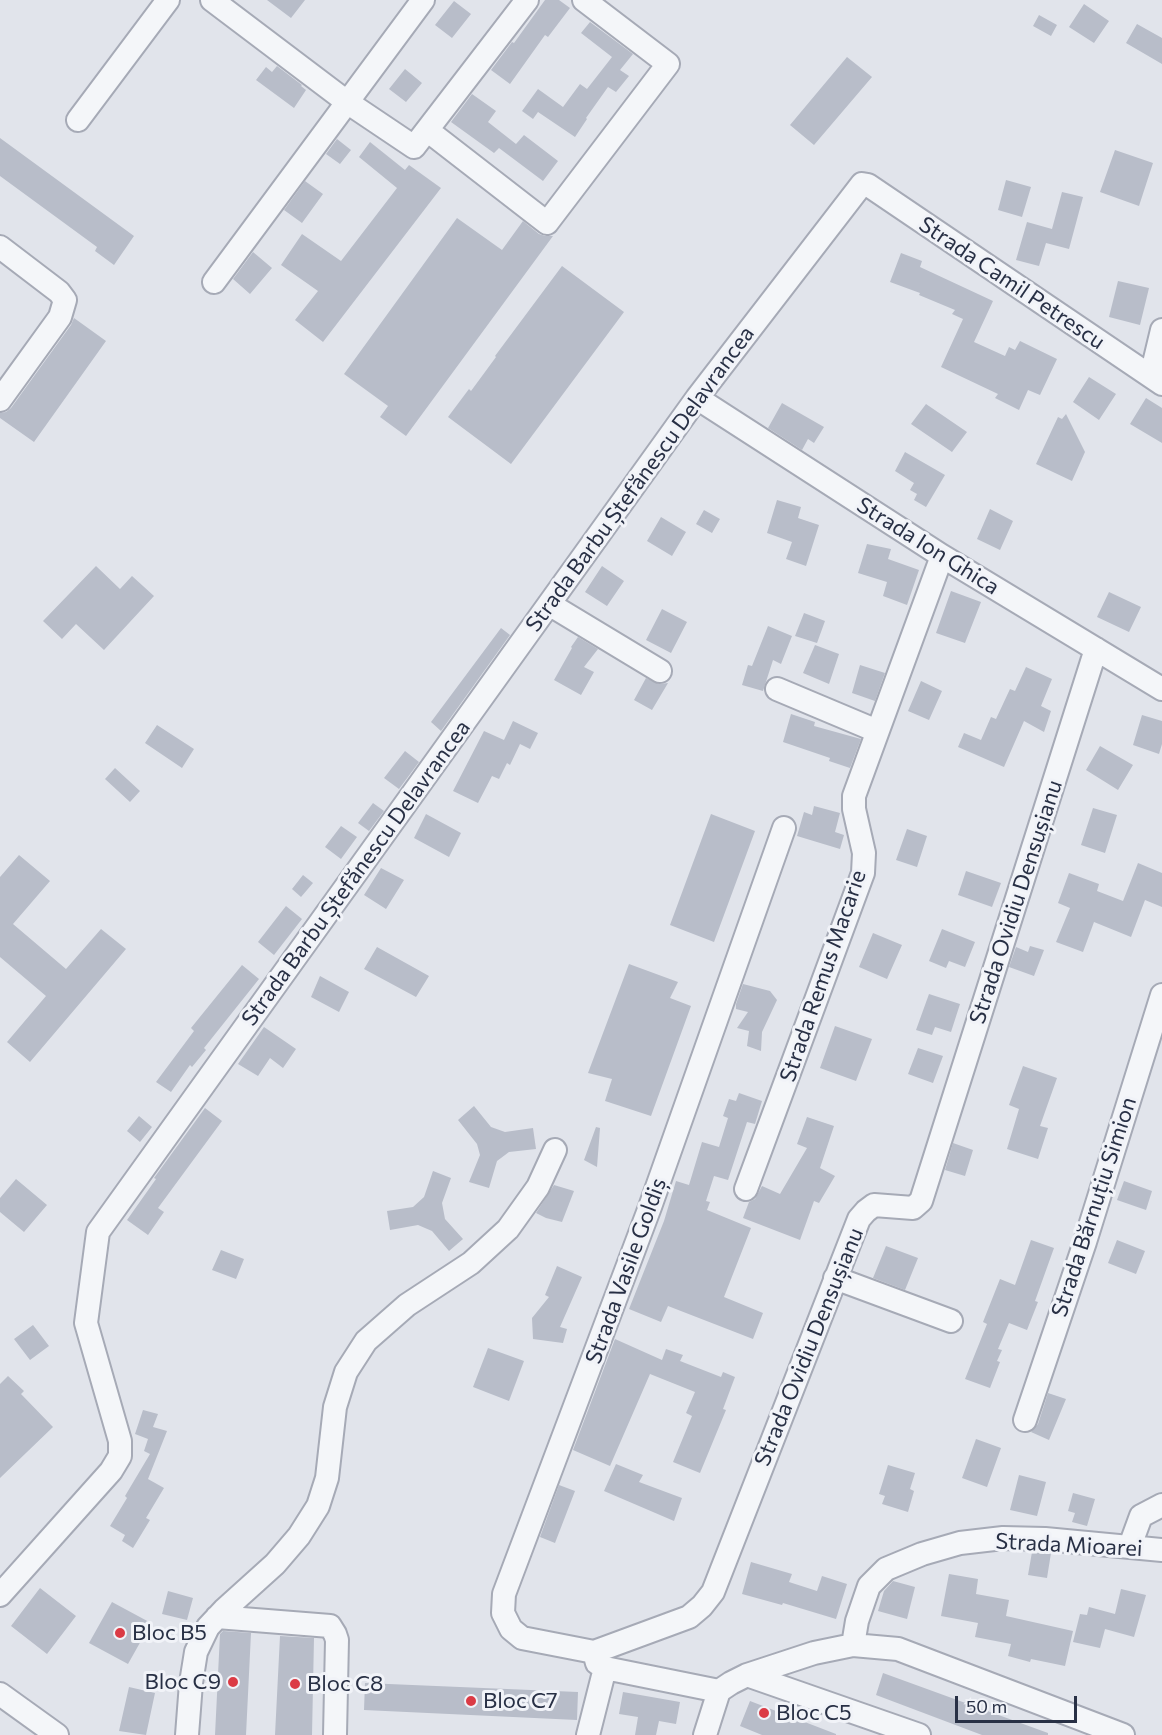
<!DOCTYPE html>
<html>
<head>
<meta charset="utf-8">
<style>
	body { margin:0 }
	#map { position:relative; width:1162px; height:1735px; overflow:hidden; background:#e1e4eb; font-family:Commissioner,sans-serif }
	canvas { display:block }
	.scale { position:absolute; left:955px; top:1696px; width:122px; height:27px; box-sizing:border-box; border:3px solid #283045; border-top:0; padding-left:8px; font-size:18px; line-height:21px; white-space:nowrap; color:#283045; -webkit-text-stroke:4px #f1f3f8; paint-order:stroke }
</style>
</head>
<body>
<div id="map">
<canvas width="1162" height="1735"></canvas>
<div class="scale">50 m</div>
</div>
<script>
const g = document.querySelector('canvas').getContext('2d');
g.lineJoin = 'round';
function paint(path, color) { g.fillStyle = color; g.fill(path, 'evenodd'); }
const toPath = rows => new Path2D(rows.map(r => 'M' + r).join(''));
function strokePath(path, color, width, dash) { g.strokeStyle = color; g.lineWidth = width; g.lineCap = dash ? 'butt' : 'round'; g.setLineDash(dash || []); g.stroke(path); }
function label(font, color, halo, rows, align = 'center') {
  g.font = font + ' Commissioner,sans-serif'; g.lineWidth = 6; g.setLineDash([]); g.textBaseline = 'middle'; g.strokeStyle = halo; g.fillStyle = color; for (const [text, x, y, turn = 0] of rows) {
    g.save(); g.translate(x, y); g.rotate((+turn || 0) * Math.PI / 180); g.textAlign = isNaN(turn) ? turn : align; if (halo) g.strokeText(text, 0, 0); g.fillText(text, 0, 0); g.restore();
  }
}
paint(toPath([
	[267,0,305,0,291,18],
	[545,0,559,0,570,8,548,37,545,35,510,84,491,70,512,42,514,43],
	[454,1,471,14,452,38,435,25],
	[1084,4,1109,21,1094,43,1069,27],
	[1039,15,1057,25,1051,36,1033,26],
	[590,22,633,54,620,70,629,76,616,92,608,87,586,118,587,119,575,137,538,112,533,119,522,111,538,89,563,107,580,84,587,89,612,57,581,33],
	[1137,24,1162,38,1162,64,1126,43],
	[847,57,872,77,814,145,790,125],
	[277,66,302,85,301,86,306,90,294,108,256,80,266,67,272,72],
	[405,69,422,83,406,102,389,89],
	[472,94,496,111,488,122,516,144,524,135,558,161,543,181,499,148,494,153,451,122],
	[0,138,134,236,114,265,95,251,97,247,0,176],
	[337,139,351,150,340,164,326,154],
	[370,142,405,170,409,165,441,188,323,342,295,320,318,291,281,265,302,234,341,261,397,188,359,157],
	[1115,150,1153,163,1139,206,1100,192],
	[1006,180,1031,187,1022,217,998,210],
	[305,181,323,194,302,223,284,210],
	[1062,192,1083,197,1069,249,1046,243,1039,266,1016,260,1027,222,1052,229],
	[457,218,502,250,523,221,539,234,545,236,553,236,406,436,380,417,388,406,344,374],
	[253,252,272,268,250,294,233,279],
	[901,253,922,261,920,267,993,301,974,342,1005,356,1009,347,1015,350,1020,341,1057,359,1040,395,1028,390,1019,410,995,398,998,394,941,367,963,319,952,314,955,310,919,295,920,293,890,282],
	[562,266,624,312,511,464,448,417,469,389,471,391,496,357,495,356],
	[1118,281,1149,288,1140,325,1109,317],
	[74,318,106,341,34,442,0,418,0,413,6,412,11,408,71,325],
	[1089,377,1116,394,1099,420,1073,402],
	[1146,398,1162,408,1162,443,1130,424],
	[782,403,824,427,814,443,808,439,802,450,768,428],
	[926,404,967,432,952,452,911,424],
	[1066,414,1085,452,1072,481,1036,464,1058,417,1062,419],
	[905,452,945,475,926,507,914,500,917,494,910,490,914,483,895,471],
	[777,500,801,507,798,518,819,525,806,566,786,559,792,542,767,533],
	[990,509,1013,521,1000,550,977,539],
	[704,510,720,519,712,533,696,524],
	[661,517,686,532,672,556,647,541],
	[867,544,891,549,888,559,919,570,907,605,883,596,887,582,858,573],
	[96,566,120,589,132,576,154,596,104,650,76,624,62,639,43,621],
	[602,566,624,581,607,606,585,592],
	[951,591,981,602,965,643,936,633],
	[1109,592,1141,607,1129,632,1097,617],
	[662,609,687,622,671,653,646,640],
	[804,613,825,621,817,643,795,636],
	[768,626,792,636,781,664,773,660,763,691,742,685,748,665,752,666],
	[501,628,510,635,441,731,431,722],
	[578,637,598,649,584,667,594,672,581,695,554,680,572,648,571,647],
	[815,645,839,654,829,684,803,673],
	[860,665,885,673,875,701,852,693],
	[1026,667,1052,679,1041,706,1051,711,1044,732,1024,721,1004,767,958,747,964,733,981,740,991,717,996,719,1010,689,1015,691],
	[646,678,659,684,668,683,652,710,634,700],
	[921,681,942,691,929,720,908,711],
	[791,714,815,722,814,726,861,739,850,768,829,761,830,758,783,742],
	[1142,715,1162,721,1162,744,1159,754,1133,745],
	[513,721,538,733,530,749,520,744,510,765,507,763,499,779,492,776,478,803,453,791,484,731,504,740],
	[157,725,194,749,182,768,145,743],
	[1100,746,1133,765,1118,790,1086,770],
	[405,751,419,762,399,789,384,778],
	[115,768,140,791,130,802,105,779],
	[373,803,384,811,369,831,358,823],
	[814,806,840,813,835,832,844,835,840,849,797,836,804,812,812,815],
	[1093,808,1117,815,1105,853,1081,845],
	[426,814,461,833,449,857,414,838],
	[711,814,755,831,714,942,670,925],
	[341,826,357,837,341,859,325,847],
	[907,829,927,836,917,867,896,860],
	[19,855,50,881,13,924,66,969,101,929,126,949,30,1062,7,1042,46,996,0,957,0,877],
	[1138,863,1162,873,1162,907,1145,900,1131,937,1094,922,1083,952,1056,942,1070,908,1058,903,1069,873,1099,884,1097,891,1123,901],
	[381,868,404,880,386,909,364,895],
	[966,871,1001,883,992,907,958,895],
	[303,875,313,883,301,897,292,889],
	[286,906,302,919,274,955,258,942],
	[942,929,975,942,965,967,949,961,946,968,929,961],
	[873,933,902,945,887,979,859,967],
	[1030,946,1044,950,1034,976,1009,967,1016,947,1028,952],
	[377,947,429,976,416,997,364,969],
	[629,964,678,982,670,998,691,1006,651,1116,605,1101,612,1079,588,1073],
	[242,965,259,979,204,1048,206,1050,192,1067,190,1065,171,1092,156,1082,194,1031,191,1028],
	[320,976,349,992,339,1012,311,997],
	[743,984,770,991,777,1000,762,1032,761,1051,747,1046,749,1031,737,1028,748,1012,736,1009,736,1004],
	[929,994,960,1004,951,1032,935,1027,932,1035,916,1030],
	[835,1026,872,1039,856,1081,820,1068],
	[264,1027,296,1049,283,1068,270,1058,258,1076,238,1064],
	[918,1048,943,1056,933,1083,908,1074],
	[1023,1066,1057,1078,1040,1126,1048,1128,1038,1159,1007,1149,1019,1109,1009,1105],
	[739,1093,762,1101,755,1124,747,1122,728,1180,714,1176,706,1201,710,1202,707,1210,751,1228,724,1297,763,1313,753,1339,668,1306,661,1322,629,1309,664,1221,676,1181,689,1185,702,1142,719,1147,728,1118,723,1116,729,1099,736,1101],
	[474,1106,491,1127,505,1132,533,1128,536,1149,509,1152,497,1161,489,1188,469,1182,480,1155,477,1144,458,1120],
	[205,1108,222,1121,158,1208,164,1212,148,1235,127,1220,156,1179,154,1178],
	[139,1116,152,1127,140,1142,127,1131],
	[807,1117,834,1126,820,1168,835,1176,819,1203,814,1201,800,1240,743,1218,749,1202,755,1199,762,1186,780,1194,807,1148,797,1144],
	[596,1127,600,1128,597,1167,584,1160],
	[953,1143,973,1150,965,1176,945,1170],
	[433,1171,451,1178,442,1203,445,1219,463,1239,449,1251,432,1231,418,1225,390,1230,387,1211,413,1207,424,1197],
	[16,1179,47,1205,24,1232,0,1212,0,1198],
	[1124,1181,1152,1191,1146,1210,1117,1200],
	[554,1185,574,1191,562,1222,546,1218,536,1213],
	[1031,1240,1054,1248,1035,1301,1038,1302,1027,1330,1009,1323,998,1349,1002,1350,997,1361,1000,1362,990,1388,965,1379,987,1324,983,1322,1000,1279,1015,1285],
	[1117,1240,1145,1251,1136,1274,1108,1263],
	[886,1246,918,1258,905,1290,873,1278],
	[221,1250,244,1259,236,1279,212,1270],
	[557,1266,582,1277,560,1327,567,1329,563,1343,533,1339,532,1318,549,1297,545,1295],
	[33,1325,49,1346,30,1360,14,1339],
	[615,1339,662,1360,666,1349,683,1355,680,1361,721,1377,723,1372,735,1377,723,1409,726,1410,700,1473,673,1462,692,1416,686,1413,695,1392,650,1374,610,1466,573,1450],
	[488,1348,524,1361,509,1401,473,1387],
	[8,1376,24,1391,21,1394,53,1427,0,1478,0,1384],
	[1048,1393,1066,1399,1049,1440,1031,1432,1038,1424],
	[143,1410,158,1414,153,1427,167,1431,148,1479,164,1488,146,1518,150,1520,133,1548,122,1541,125,1535,110,1526,127,1498,125,1496,150,1454,144,1451,148,1439,135,1434],
	[976,1439,1001,1448,987,1487,962,1478],
	[616,1464,643,1475,639,1482,682,1498,674,1521,604,1491],
	[888,1465,915,1473,910,1489,914,1491,908,1512,882,1504,885,1496,879,1494],
	[1019,1475,1046,1482,1037,1516,1010,1510],
	[559,1485,575,1491,555,1543,540,1537],
	[1073,1493,1095,1499,1087,1526,1072,1522,1075,1513,1068,1511],
	[1032,1552,1051,1553,1047,1578,1028,1575],
	[751,1562,792,1574,789,1582,817,1591,822,1576,847,1584,836,1619,783,1603,782,1605,742,1594],
	[949,1574,978,1579,976,1594,1009,1600,1006,1616,1073,1631,1065,1666,1031,1659,1030,1662,1008,1656,1011,1644,975,1637,978,1623,941,1616],
	[893,1581,915,1587,907,1619,878,1611,884,1591],
	[40,1588,76,1616,47,1654,11,1626],
	[1121,1589,1146,1595,1134,1637,1105,1629,1100,1648,1073,1642,1080,1614,1087,1615,1089,1607,1115,1614],
	[168,1591,193,1598,187,1620,162,1614],
	[112,1602,151,1623,128,1664,89,1643],
	[223,1631,251,1633,246,1735,215,1735,220,1634],
	[280,1636,314,1638,312,1735,275,1735],
	[883,1673,1048,1733,1048,1735,982,1735,876,1695],
	[365,1683,578,1692,577,1720,364,1710],
	[129,1687,155,1693,146,1735,119,1731],
	[623,1692,680,1702,676,1724,659,1721,656,1735,635,1735,638,1717,619,1714],
	[750,1701,836,1734,836,1735,762,1735,740,1726]
]), '#b8bdc9');
const minor = toPath([
	[212,0,347,102,414,147,527,0],
	[78,120,168,0],
	[427,130,547,223,668,64,584,0],
	[0,247,59,292,65,300,60,317,0,400],
	[214,282,423,0],
	[1151,376,1162,330],
	[697,398,942,556,1162,689],
	[549,604,660,671],
	[777,689,877,731],
	[784,828,650,1207,504,1594,503,1613,511,1629,522,1638,594,1652,689,1617,702,1606,713,1592,859,1219,866,1211,874,1205,913,1208,921,1201,1096,649],
	[746,1189,863,873,864,853,854,809,854,796,942,556],
	[835,1278,951,1321],
	[1025,1420,1085,1242,1162,995],
	[1130,1546,1141,1516,1162,1505],
	[0,1595,111,1471,120,1456,120,1441,86,1323,98,1232,697,398,862,184,868,185,1162,384],
	[217,1617,330,1626,335,1634,337,1640,335,1735],
	[853,1645,857,1621,869,1586,886,1569,922,1554,960,1543,1003,1538,1045,1539,1162,1550],
	[594,1652,597,1663,605,1668,719,1691],
	[747,1675,919,1735],
	[0,1694,57,1735],
	[187,1735,191,1683,196,1652,208,1627,224,1610,275,1564,299,1536,318,1506,327,1478,335,1407,346,1372,366,1341,407,1305,471,1263,508,1229,538,1187,555,1150],
	[588,1735,605,1668],
	[705,1735,719,1691,731,1683,747,1675,814,1653,853,1645,898,1649,1123,1735]
]);
strokePath(minor, '#a6aab6', 26);
strokePath(minor, '#f4f6f9', 22);
for (const [x, y, r, color] of [
	[120,1633,6,"#db3b45"],
	[233,1682,6,"#db3b45"],
	[295,1684,6,"#db3b45"],
	[471,1701,6,"#db3b45"],
	[764,1713,6,"#db3b45"]
]) { const dot = new Path2D(); dot.arc(x, y, r, 0, 2 * Math.PI); g.fillStyle = color; g.fill(dot); strokePath(dot, '#f1f3f8', 2); }
label('22px', '#283045', '#f1f3f8', [
	["Strada Camil Petrescu",1012,283,34],
	["Strada Barbu Ștefănescu Delavrancea",640,479,-54],
	["Strada Ion Ghica",928,546,32],
	["Strada Barbu Ștefănescu Delavrancea",356,873,-54],
	["Strada Ovidiu Densușianu",1016,902,-72],
	["Strada Remus Macarie",823,976,-71],
	["Strada Bărnuțiu Simion",1094,1207,-72],
	["Strada Vasile Goldiș",626,1271,-70],
	["Strada Ovidiu Densușianu",809,1347,-68],
	["Strada Mioarei",1069,1545,3]
]);
label('22px', '#283045', '#f1f3f8', [
	["Bloc B5",132,1633],
	["Bloc C9",221,1682,"right"],
	["Bloc C8",307,1684],
	["Bloc C7",483,1701],
	["Bloc C5",776,1713]
], 'left');
</script>
</body>
</html>
